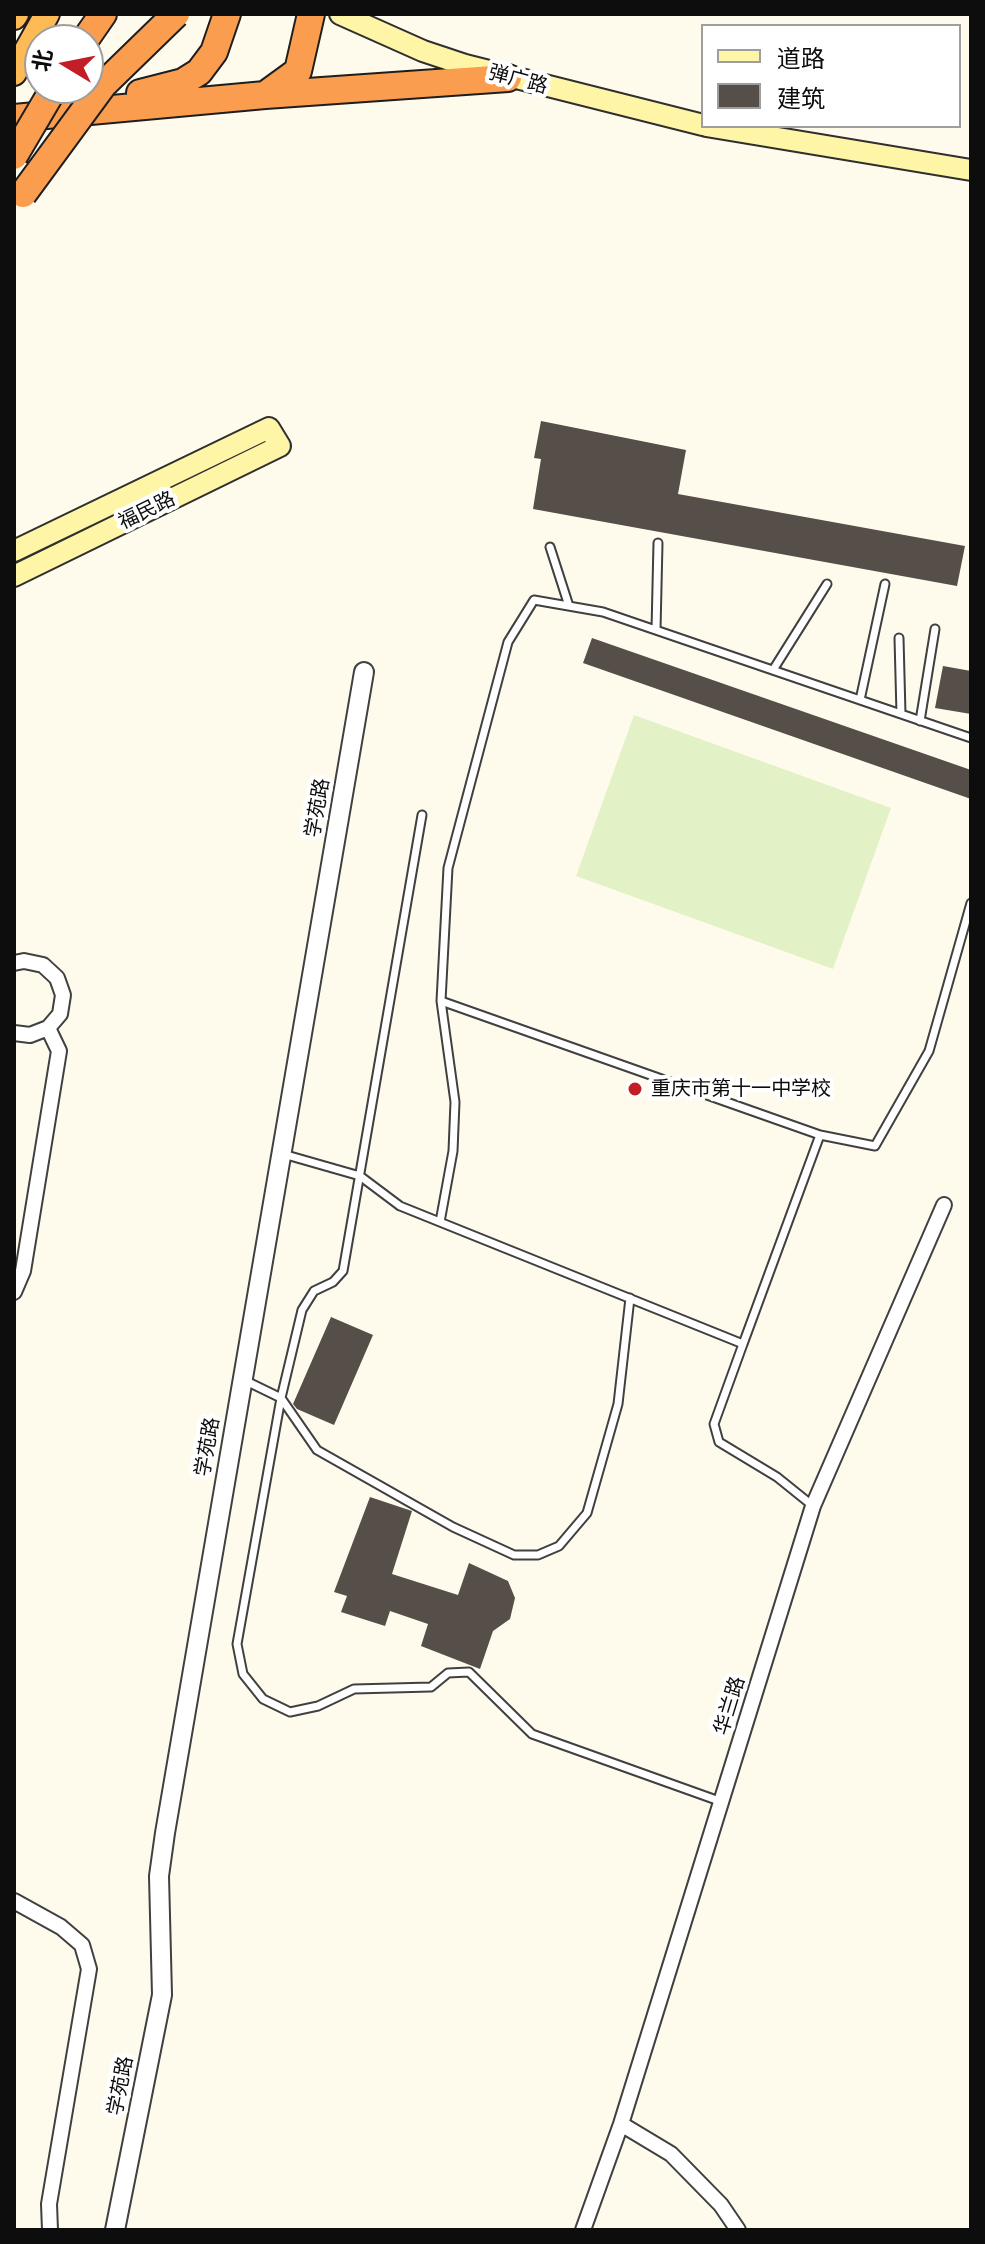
<!DOCTYPE html>
<html>
<head>
<meta charset="utf-8">
<style>
	body { margin:0 }
	#map { position:relative; width:985px; height:2244px; overflow:hidden; background:#fffbec; font-family:Lora,"Noto Sans SC",serif }
	canvas { display:block }
	.frame { position:absolute; inset:0; border:16px solid #0d0d0d; pointer-events:none }
	.legend { position:absolute; left:701px; top:24px; width:260px; height:104px; box-sizing:border-box; background:#fff; border:2px solid #9e9e9e; margin:0; padding:10px 14px; list-style:none; font-size:24px; color:#0d0d0d }
	.legend li { display:flex; align-items:center; gap:16px; height:40px }
	.legend b { width:40px; border:2px solid #9e9e9e }
	.north { position:absolute; left:24px; top:24px; width:80px; height:80px; box-sizing:border-box; background:#fff; border:2px solid #9e9e9e; border-radius:50%; rotate:280deg; font-size:22px; font-weight:700; line-height:32px; text-align:center; color:#0d0d0d }
	.north::after { content:''; display:block; margin:auto; width:28px; height:36px; background:#c31e26; clip-path:polygon(50% 0,100% 100%,50% 72%,0 100%) }
</style>
</head>
<body>
<div id="map">
<canvas width="985" height="2244"></canvas>
<div class="frame"></div>
<ul class="legend">
<li><b style="height:10px;background:#fff5a7"></b>道路</li>
<li><b style="height:22px;background:#564e48"></b>建筑</li>
</ul>
<div class="north">北</div>
</div>
<script>
const g = document.querySelector('canvas').getContext('2d');
g.lineJoin = 'round';
function paint(path, color) { g.fillStyle = color; g.fill(path, 'evenodd'); }
const toPath = rows => new Path2D(rows.map(r => 'M' + r).join(''));
function strokePath(path, color, width, dash) { g.strokeStyle = color; g.lineWidth = width; g.lineCap = dash ? 'butt' : 'round'; g.setLineDash(dash || []); g.stroke(path); }
function label(font, color, halo, rows, align = 'center') {
  g.font = font + ' Lora,"Noto Sans SC",serif'; g.lineWidth = 8; g.setLineDash([]); g.textBaseline = 'middle'; g.strokeStyle = halo; g.fillStyle = color; for (const [text, x, y, turn = 0] of rows) {
    g.save(); g.translate(x, y); g.rotate((+turn || 0) * Math.PI / 180); g.textAlign = isNaN(turn) ? turn : align; if (halo) g.strokeText(text, 0, 0); g.fillText(text, 0, 0); g.restore();
  }
}
paint(toPath([
	[634,715,891,808,833,969,576,876]
]), '#e3f2c6');
paint(toPath([
	[541,421,686,450,678,494,965,546,957,586,533,509,541,459,534,458],
	[592,638,971,770,971,799,583,663],
	[943,666,971,671,971,714,935,708],
	[331,1317,373,1335,334,1425,297,1409,293,1404],
	[370,1497,412,1511,392,1574,458,1595,469,1563,508,1581,515,1598,510,1619,493,1631,480,1669,421,1646,428,1624,390,1611,385,1626,341,1612,347,1596,334,1592]
]), '#564e48');
const service = toPath([
	[550,547,569,606],
	[656,630,658,543],
	[899,638,901,714],
	[773,670,827,584],
	[860,700,885,584],
	[920,721,935,629],
	[422,815,343,1271,333,1282,314,1291,302,1310,281,1398,317,1450,453,1527,514,1555,538,1555,559,1546,587,1513,618,1404,630,1298],
	[441,1001,448,868,508,642,534,600,603,612,971,738],
	[820,1135,875,1146,929,1051,971,903],
	[283,1154,360,1176,400,1206,743,1344,714,1424,719,1442,777,1477,813,1506],
	[440,1222,453,1151,455,1102,441,1001,820,1135,743,1344],
	[244,1380,281,1398,237,1644,243,1674,263,1699,290,1712,318,1706,354,1689,431,1687,448,1673,469,1672,532,1734,722,1802]
]);
const minor = toPath([
	[14,963,24,961,43,965,57,978,63,995,60,1014,48,1028,30,1035,14,1033],
	[14,1292,23,1271,59,1051,48,1028],
	[14,1901,61,1927,82,1945,89,1969,49,2204,50,2230],
	[621,2124,671,2154,721,2205,738,2230],
	[583,2230,621,2124,813,1506,944,1205]
]);
const tertiary = toPath([
	[115,2230,162,1995,159,1876,165,1833,364,672]
]);
const secondary = toPath([
	[340,14,423,51,465,65,703,125],
	[706,126,971,170],
	[14,551,269,428,280,446,14,576]
]);
const trunk = toPath([
	[14,17,16,14],
	[14,73,47,14]
]);
const motorway = toPath([
	[85,40,103,14],
	[140,93,183,82,199,72,214,52,227,14],
	[265,95,298,71,311,14],
	[14,118,265,95,508,78]
]);
strokePath(service, '#404040', 11);
strokePath(minor, '#404040', 18);
strokePath(tertiary, '#404040', 22);
strokePath(secondary, '#2f2f2f', 24);
strokePath(trunk, '#1e1e1e', 28);
strokePath(motorway, '#1e1e1e', 30);
strokePath(service, '#fff', 7);
strokePath(minor, '#fff', 14);
strokePath(tertiary, '#fff', 18);
strokePath(secondary, '#fff5a7', 20);
strokePath(trunk, '#fdba55', 24);
strokePath(motorway, '#fb9d4e', 26);
const motorwayBridge = toPath([
	[14,156,54,88],
	[23,194,103,85,176,14]
]);
strokePath(motorwayBridge, '#1e1e1e', 30, []);
strokePath(motorwayBridge, '#fb9d4e', 26);
for (const [x, y, r, color] of [
	[635,1089,8,"#c31e26"]
]) { const dot = new Path2D(); dot.arc(x, y, r, 0, 2 * Math.PI); g.fillStyle = color; g.fill(dot); strokePath(dot, '#fff', 3); }
label('20px', '#0d0d0d', '#fff', [
	["弹广路",518,80,15],
	["福民路",147,511,-26],
	["学苑路",318,808,-80],
	["学苑路",208,1447,-80],
	["华兰路",730,1706,-73],
	["学苑路",121,2086,-79]
]);
label('20px', '#0d0d0d', '#fff', [
	["重庆市第十一中学校",651,1089]
], 'left');
</script>
</body>
</html>
